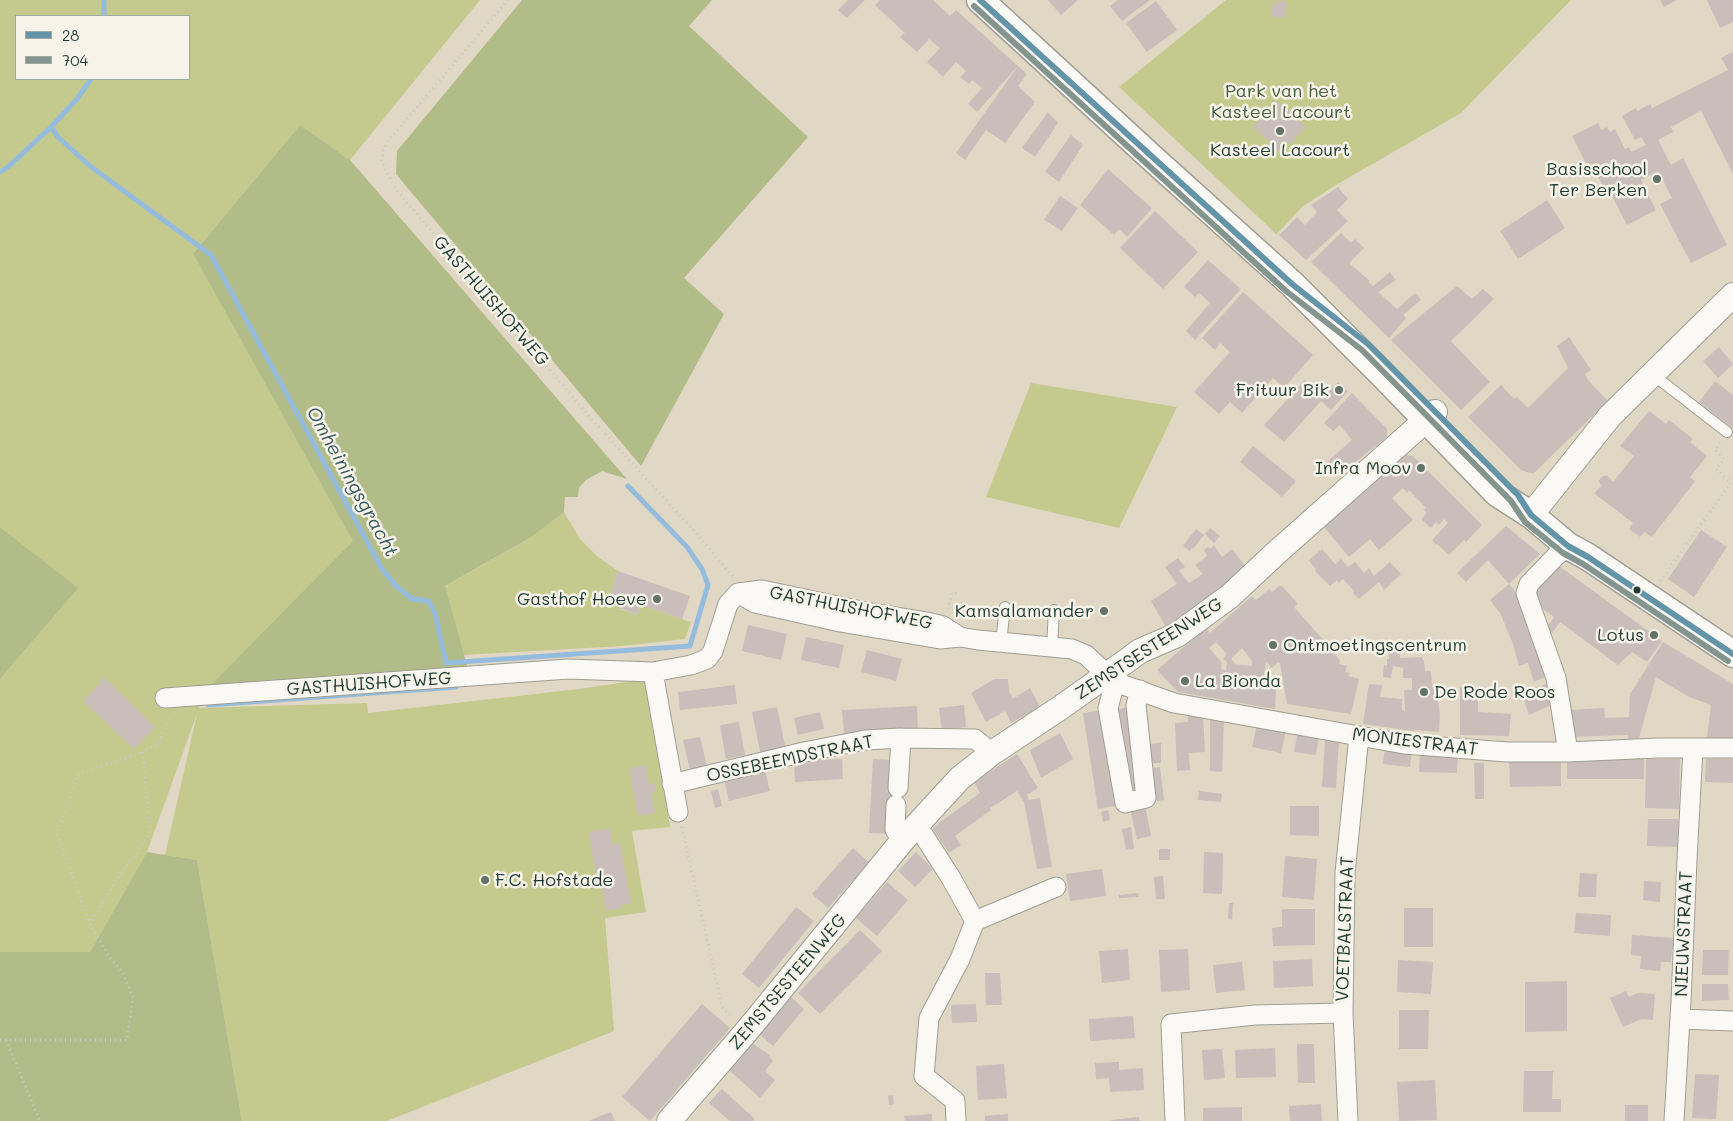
<!DOCTYPE html>
<html>
<head>
<meta charset="utf-8">
<style>
	body { margin:0 }
	#map { position:relative; width:1733px; height:1121px; overflow:hidden; background:#e0d8c5; font-family:Mali,sans-serif }
	canvas { display:block }
	.legend { position:absolute; left:15px; top:15px; width:175px; height:65px; box-sizing:border-box; background:#f7f3e8; border:1px solid #a1aaa0; margin:0; padding:6px 9px; list-style:none; font-size:15px; color:#1f3d34 }
	.legend li { display:flex; align-items:center; gap:10px; height:25px }
	.legend b { width:25px; border:1px solid #a1aaa0 }
</style>
</head>
<body>
<div id="map">
<canvas width="1733" height="1121"></canvas>
<ul class="legend">
<li><b style="height:6px;background:#6494a8"></b>28</li>
<li><b style="height:6px;background:#84948f"></b>704</li>
</ul>
</div>
<script>
const g = document.querySelector('canvas').getContext('2d');
g.lineJoin = 'round';
function paint(path, color) { g.fillStyle = color; g.fill(path, 'evenodd'); }
const toPath = rows => new Path2D(rows.map(r => 'M' + r).join(''));
function strokePath(path, color, width, dash) { g.strokeStyle = color; g.lineWidth = width; g.lineCap = dash ? 'butt' : 'round'; g.setLineDash(dash || []); g.stroke(path); }
function label(font, color, halo, rows, align = 'center') {
  g.font = font + ' Mali,sans-serif'; g.lineWidth = 5; g.setLineDash([]); g.textBaseline = 'middle'; g.strokeStyle = halo; g.fillStyle = color; for (const [text, x, y, turn = 0] of rows) {
    g.save(); g.translate(x, y); g.rotate((+turn || 0) * Math.PI / 180); g.textAlign = isNaN(turn) ? turn : align; if (halo) g.strokeText(text, 0, 0); g.fillText(text, 0, 0); g.restore();
  }
}
paint(toPath([
	[0,0,480,0,350,160,300,125,193,254,354,541,205,691,199,708,367,703,368,713,579,689,646,679,670,827,632,831,646,912,605,918,614,1031,387,1121,242,1121,197,860,165,855,197,714,147,852,90,952,0,952,0,679,77,588,0,527],
	[16,16,189,16,189,79,16,79],
	[1226,0,1571,0,1461,113,1336,185,1302,207,1276,235,1270,228,1119,87],
	[1031,383,1177,407,1119,528,986,497],
	[564,512,580,539,598,557,618,571,610,594,623,598,620,609,637,615,641,605,691,622,685,639,623,646,463,655,444,587,533,536]
]), '#c4ca8e');
paint(toPath([
	[522,0,712,0,689,26,808,137,684,278,724,314,641,466,396,174,397,151],
	[300,125,350,160,627,479,602,471,586,480,579,488,578,497,565,497,564,512,533,536,445,586,467,666,205,691,353,541,193,254],
	[0,527,78,588,0,679],
	[147,852,197,860,242,1121,0,1121,0,952,90,952]
]), '#b1bc88');
strokePath(toPath([
	[104,16,104,0],
	[51,127,58,137,90,166,211,255,382,569,395,585,412,599,428,601,435,613,446,663,690,646,708,585,702,569,687,547,628,486],
	[0,172,8,167,51,127,77,99,91,79],
	[208,705,456,687]
]), '#96bcdd', 5);
paint(toPath([
	[848,0,865,0,847,18,838,10],
	[880,0,933,0,950,16,956,10,1018,66,977,112,968,104,982,88,972,80,969,84,960,77,966,71,956,62,943,77,927,62,940,48,929,39,917,52,900,37,905,33,875,5],
	[1048,0,1078,0,1061,15],
	[1118,0,1150,0,1122,21,1110,6],
	[1660,0,1677,0,1664,7],
	[1707,0,1733,0,1733,22,1720,28],
	[1156,1,1177,30,1147,52,1126,23],
	[1277,1,1287,2,1285,18,1271,16,1272,5,1276,5],
	[1733,52,1733,174,1701,111,1671,127,1673,132,1658,140,1671,165,1683,158,1727,245,1691,263,1660,204,1672,198,1658,171,1641,180,1656,210,1627,225,1611,194,1608,195,1596,173,1592,175,1572,136,1598,123,1601,130,1607,127,1610,132,1615,129,1625,149,1629,147,1631,152,1646,145,1641,137,1635,140,1622,116,1636,108,1637,111,1650,104,1652,108,1728,70,1721,58],
	[1018,66,1027,74,1018,86,1035,102,1005,143,986,130,965,160,956,153],
	[1277,101,1285,108,1284,110,1286,111,1287,109,1293,111,1294,117,1306,127,1297,136,1296,134,1294,136,1296,138,1291,144,1287,142,1275,154,1267,146,1270,142,1253,127],
	[1048,112,1058,123,1035,157,1022,148],
	[1071,135,1083,145,1059,182,1045,172],
	[1108,169,1152,208,1127,237,1119,229,1114,235,1080,205],
	[1338,187,1348,199,1337,210,1348,221,1306,260,1279,235,1297,217,1305,225,1317,212,1311,205],
	[1060,196,1078,208,1062,231,1044,220],
	[1547,200,1565,228,1518,259,1500,231],
	[1155,211,1198,252,1163,289,1120,248],
	[1341,233,1351,243,1355,239,1364,248,1349,263,1370,281,1368,282,1373,286,1390,272,1396,280,1378,292,1397,309,1415,293,1421,300,1403,315,1406,318,1389,338,1311,262],
	[1208,260,1241,289,1195,340,1186,331,1210,303,1199,293,1195,297,1184,287],
	[1457,286,1472,299,1483,289,1494,299,1451,341,1490,382,1461,410,1391,340],
	[1243,292,1313,355,1284,388,1273,378,1242,413,1230,402,1219,414,1194,392,1230,352,1220,343,1215,350,1202,338],
	[1569,337,1591,370,1585,374,1588,380,1608,401,1533,474,1521,470,1468,417,1501,385,1514,399,1517,397,1528,408,1568,368,1557,346],
	[1719,347,1733,364,1718,378,1703,361],
	[1305,380,1324,397,1338,382,1348,391,1331,410,1321,401,1284,442,1264,425],
	[1715,381,1733,395,1733,429,1699,402],
	[1352,393,1387,429,1387,437,1339,475,1327,462,1352,440,1340,425,1333,431,1324,423],
	[1649,411,1666,424,1669,420,1693,439,1690,442,1707,456,1690,477,1695,481,1652,537,1644,532,1640,537,1629,529,1633,523,1594,493,1601,486,1599,481,1601,477,1607,475,1613,482,1634,456,1620,446],
	[1253,446,1296,481,1282,497,1240,462],
	[1406,455,1413,456,1482,525,1466,542,1464,540,1449,555,1437,544,1436,545,1432,540,1448,523,1444,519,1439,525,1436,522,1431,528,1421,519,1427,513,1424,510,1426,508,1409,490,1407,493,1403,488,1392,498,1413,520,1379,550,1370,539,1349,557,1324,527],
	[1506,526,1540,554,1509,584,1488,560,1466,582,1457,573],
	[1210,528,1220,536,1214,543,1205,534],
	[1196,529,1204,535,1193,549,1192,548,1190,551,1183,546],
	[1701,530,1727,547,1694,597,1668,579],
	[1214,545,1222,557,1232,549,1246,567,1188,615,1187,613,1166,627,1151,601,1177,584,1165,567,1178,558,1185,567,1179,571,1189,583,1203,574,1195,565,1207,556,1204,550,1208,547,1210,549],
	[1322,549,1335,564,1341,559,1348,567,1355,562,1364,573,1369,568,1374,576,1390,562,1401,574,1384,590,1379,582,1359,599,1353,593,1354,591,1343,579,1339,583,1337,580,1330,586,1315,571,1316,569,1309,561,1310,559],
	[1559,566,1662,641,1647,662,1632,652,1618,665,1560,622,1552,633,1546,628,1554,617,1529,599],
	[618,571,690,596,682,619,641,605,637,615,619,608,623,598,610,594],
	[1509,584,1522,599,1552,674,1534,682,1528,663,1519,666,1513,644,1506,627,1500,613,1490,600],
	[1279,586,1282,586,1298,604,1294,607,1333,651,1340,661,1339,664,1347,666,1345,672,1350,673,1348,676,1359,679,1351,714,1287,704,1280,663,1278,662,1272,668,1266,662,1263,680,1275,682,1274,688,1276,688,1275,709,1178,692,1157,670,1206,628,1210,633,1252,596,1256,600,1269,589,1272,592],
	[1216,642,1227,654,1223,659,1227,662,1226,670,1221,669,1222,663,1209,648],
	[1242,648,1252,661,1252,666,1235,664,1231,659],
	[748,625,787,634,781,660,742,651],
	[806,637,844,645,839,668,801,660],
	[1663,642,1733,684,1733,738,1707,738,1711,705,1689,697,1656,677,1639,738,1628,739,1628,735,1572,737,1569,710,1604,708,1605,718,1629,717,1630,694],
	[867,650,902,659,896,681,861,672],
	[1389,651,1400,651,1400,658,1422,657,1424,661,1425,671,1431,671,1432,686,1435,686,1440,714,1439,732,1414,730,1414,731,1363,724,1369,684,1382,685,1380,697,1402,699,1402,710,1405,711,1404,690,1412,690,1412,678,1403,678,1403,668,1393,666,1391,678,1383,677,1384,665,1387,666,1387,659,1389,659],
	[105,678,155,727,134,749,83,701],
	[994,679,1008,679,1009,691,1013,699,1030,688,1040,707,1011,723,1005,711,986,722,971,693],
	[1553,682,1558,702,1529,715,1521,692],
	[735,685,737,704,680,710,678,692],
	[1460,687,1478,687,1478,712,1511,714,1509,736,1460,735],
	[964,705,966,727,942,730,939,708],
	[917,706,918,730,844,734,842,710],
	[777,707,786,750,761,756,752,712],
	[1131,707,1142,790,1128,791,1117,709],
	[1105,710,1120,805,1098,809,1083,713],
	[820,712,824,729,798,735,794,718],
	[1188,714,1203,715,1205,752,1189,753,1190,770,1177,771,1175,723,1188,722],
	[1210,718,1224,719,1222,772,1210,771],
	[739,722,745,755,726,759,720,725],
	[1257,724,1286,730,1281,753,1252,747],
	[1298,731,1319,734,1316,755,1294,752],
	[1060,733,1073,759,1041,778,1030,750],
	[700,737,707,766,690,770,683,740],
	[1325,740,1339,741,1336,788,1322,787],
	[1161,743,1161,763,1146,764,1146,744],
	[1385,746,1412,749,1410,767,1383,764],
	[1420,752,1458,754,1457,773,1419,772],
	[1017,754,1038,788,1027,795,1029,800,1040,798,1052,867,1037,869,1024,802,1017,791,990,808,991,810,955,836,961,845,949,853,932,828,980,793,974,782],
	[1509,758,1561,758,1561,786,1510,787],
	[1567,758,1644,758,1644,779,1567,779],
	[842,759,843,779,795,782,794,761],
	[873,759,895,760,890,834,869,833],
	[1646,759,1680,759,1679,809,1645,808],
	[1706,759,1733,759,1733,783,1705,782],
	[1474,763,1484,763,1484,799,1475,799],
	[645,765,649,784,655,783,656,792,651,793,655,813,638,816,629,768],
	[1160,767,1164,800,1151,802,1147,769],
	[765,770,770,791,729,801,724,778],
	[718,789,722,806,715,808,711,791],
	[1199,791,1222,794,1221,802,1198,800],
	[1145,805,1151,836,1137,839,1130,809],
	[1290,806,1319,806,1319,836,1290,835],
	[1108,810,1110,820,1103,822,1101,812],
	[1648,819,1678,819,1678,847,1647,846],
	[1131,827,1134,849,1126,850,1122,829],
	[610,828,613,845,620,843,631,903,621,905,622,908,606,911,601,882,597,883,589,832],
	[853,848,869,862,828,908,812,894],
	[1159,849,1170,849,1170,860,1159,860],
	[916,852,933,869,915,887,898,871],
	[1204,852,1223,853,1222,894,1203,893],
	[1285,856,1317,859,1314,900,1282,897],
	[1102,869,1106,896,1070,901,1066,874],
	[1580,873,1597,874,1596,897,1578,897],
	[1163,876,1165,899,1156,899,1154,877],
	[1644,881,1661,882,1660,902,1643,900],
	[887,882,908,900,877,936,856,918],
	[1138,893,1139,897,1119,898,1119,895],
	[1229,903,1233,903,1232,920,1228,919],
	[796,907,814,921,759,988,742,974],
	[1404,908,1433,908,1433,947,1404,947],
	[1282,909,1315,909,1315,945,1273,946,1272,928,1282,927],
	[1576,913,1611,915,1610,936,1574,933],
	[860,930,882,951,820,1014,798,993],
	[1632,935,1676,938,1675,949,1672,949,1671,962,1661,962,1660,971,1640,969,1641,956,1631,955],
	[1128,949,1130,980,1102,983,1099,951],
	[1188,949,1190,990,1161,992,1159,950],
	[1703,950,1729,950,1728,975,1702,975],
	[1312,959,1313,986,1274,988,1273,961],
	[1398,960,1433,962,1431,994,1397,992],
	[1242,962,1245,990,1216,993,1213,965],
	[985,973,1000,973,1002,1005,986,1005],
	[1567,981,1567,1031,1525,1032,1525,982],
	[1702,984,1728,984,1729,1000,1702,1001],
	[1626,991,1629,997,1638,993,1655,994,1653,1020,1642,1019,1623,1027,1610,998],
	[791,997,804,1009,773,1046,759,1034],
	[702,1004,730,1028,650,1121,622,1097],
	[976,1004,977,1022,952,1023,951,1005],
	[1399,1010,1429,1010,1428,1049,1399,1049],
	[1133,1016,1135,1038,1090,1041,1089,1019],
	[752,1043,769,1055,773,1061,765,1071,775,1080,760,1098,729,1070],
	[1297,1044,1314,1044,1315,1083,1298,1083],
	[1275,1048,1276,1077,1236,1078,1235,1050],
	[1222,1049,1225,1078,1204,1080,1202,1050],
	[1119,1062,1119,1070,1143,1068,1144,1090,1110,1092,1109,1078,1096,1079,1095,1063],
	[1004,1064,1007,1098,978,1100,976,1066],
	[1524,1071,1553,1071,1552,1099,1561,1099,1561,1112,1523,1112],
	[1695,1074,1719,1075,1716,1119,1692,1118],
	[1435,1080,1437,1120,1399,1121,1397,1082],
	[722,1089,755,1119,753,1121,730,1121,709,1103],
	[893,1095,894,1104,889,1105,888,1096],
	[1321,1104,1322,1121,1290,1121,1289,1106],
	[1625,1105,1648,1105,1648,1121,1625,1121],
	[1242,1107,1242,1121,1203,1121,1203,1108],
	[611,1112,615,1121,589,1121,600,1116],
	[932,1114,932,1121,905,1121,904,1116],
	[1008,1114,1008,1121,985,1121,985,1116],
	[1139,1117,1140,1121,1111,1121,1111,1120]
]), '#c9beb9');
const service = toPath([
	[1652,374,1727,432],
	[1001,643,1005,607],
	[1052,647,1054,610]
]);
const minor = toPath([
	[738,593,755,603,840,622,940,639,960,637,978,640,1072,649,1086,655,1115,682,1174,703,1404,744,1507,752,1568,752,1658,748,1733,748],
	[653,672,678,812],
	[1115,682,1108,708,1125,803,1146,798,1136,705,1140,690],
	[165,698,568,669,653,672,691,665,707,659,713,651,728,604,738,593,762,590,866,612,927,622,943,626,960,637],
	[1568,752,1556,678,1526,593,1529,584,1556,556,1568,546],
	[672,784,804,752,865,740,901,738,975,739,992,753],
	[898,788,901,738],
	[896,805,895,830,903,840],
	[917,825,951,878,975,921,960,959,929,1018,924,1076,955,1101,956,1121],
	[975,921,1056,887],
	[1680,1019,1733,1021],
	[1175,1121,1171,1024,1255,1015,1343,1013],
	[1348,1121,1343,1013,1345,873,1359,736],
	[1674,1121,1681,1001,1687,860,1693,748]
]);
const tertiary = toPath([
	[1531,515,1610,416,1733,295],
	[669,1121,746,1032,903,840,960,778,992,753,1060,708,1125,662,1140,651,1177,635,1230,596,1276,553,1435,412]
]);
const secondary = toPath([
	[980,0,1152,158,1292,284,1381,373,1497,493,1531,515,1568,546,1588,557,1733,654]
]);
strokePath(service, '#9f9e92', 12);
strokePath(minor, '#9f9e92', 21);
strokePath(tertiary, '#9f9e92', 26);
strokePath(secondary, '#9f9e92', 29);
strokePath(toPath([
	[508,0,388,141,383,151,382,160,384,168,398,192,596,424,698,535,733,577],
	[1660,581,1731,483,1716,469,1724,459,1715,450,1720,442],
	[948,609,952,593,957,593],
	[682,827,722,1007,732,1017],
	[90,925,57,833,78,774,143,752],
	[0,1040,127,1040,133,998,123,973,108,955,90,925,115,882,150,833,143,752,159,743,169,720,168,715],
	[6,1040,40,1121]
]), '#c8c9c3', 3, [1, 4]);
strokePath(service, '#faf9f6', 10);
strokePath(minor, '#faf9f6', 19);
strokePath(tertiary, '#faf9f6', 24);
strokePath(secondary, '#faf9f6', 26);
strokePath(toPath([
	[980,0,1292,284,1368,344,1518,495,1531,515,1568,546,1588,557,1733,654]
]), '#6494a8', 6);
strokePath(toPath([
	[974,6,1286,291,1362,350,1511,501,1525,522,1563,553,1583,564,1728,661]
]), '#84948f', 6);
for (const [x, y, r, color] of [
	[1280,131,5,"#637367"],
	[1657,179,5,"#637367"],
	[1339,390,5,"#637367"],
	[1421,468,5,"#637367"],
	[1637,590,4.5,"#1f3d34"],
	[657,599,5,"#637367"],
	[1104,611,5,"#637367"],
	[1654,635,5,"#637367"],
	[1273,645,5,"#637367"],
	[1185,681,5,"#637367"],
	[1424,692,5,"#637367"],
	[485,880,5,"#637367"]
]) { const dot = new Path2D(); dot.arc(x, y, r, 0, 2 * Math.PI); g.fillStyle = color; g.fill(dot); strokePath(dot, '#f7f3e8', 2); }
label('18px', '#435d3f', '#f7f3e8', [
	["Park van het",1281,91],
	["Kasteel Lacourt",1281,112]
]);
label('18px', '#1f3d34', '#f7f3e8', [
	["Kasteel Lacourt",1280,150,"center"],
	["Basisschool",1647,169],
	["Ter Berken",1647,190],
	["Frituur Bik",1329,390],
	["Infra Moov",1411,468],
	["Gasthof Hoeve",647,599],
	["Kamsalamander",1094,611],
	["Lotus",1644,635],
	["Ontmoetingscentrum",1283,645,"left"],
	["La Bionda",1195,681,"left"],
	["De Rode Roos",1434,692,"left"],
	["F.C. Hofstade",495,880,"left"]
], 'right');
label('18px', '#1f3d34', '#f7f3e8', [
	["GASTHUISHOFWEG",491,301,49],
	["GASTHUISHOFWEG",851,608,11],
	["ZEMSTSESTEENWEG",1149,649,-33],
	["GASTHUISHOFWEG",369,684,-4],
	["MONIESTRAAT",1415,742,7],
	["OSSEBEEMDSTRAAT",790,759,-12],
	["VOETBALSTRAAT",1345,929,-88],
	["NIEUWSTRAAT",1684,934,-88],
	["ZEMSTSESTEENWEG",788,982,-50]
]);
label('italic 19px', '#355a61', '#f7f3e8', [
	["Omheiningsgracht",352,482,61]
]);
</script>
</body>
</html>
